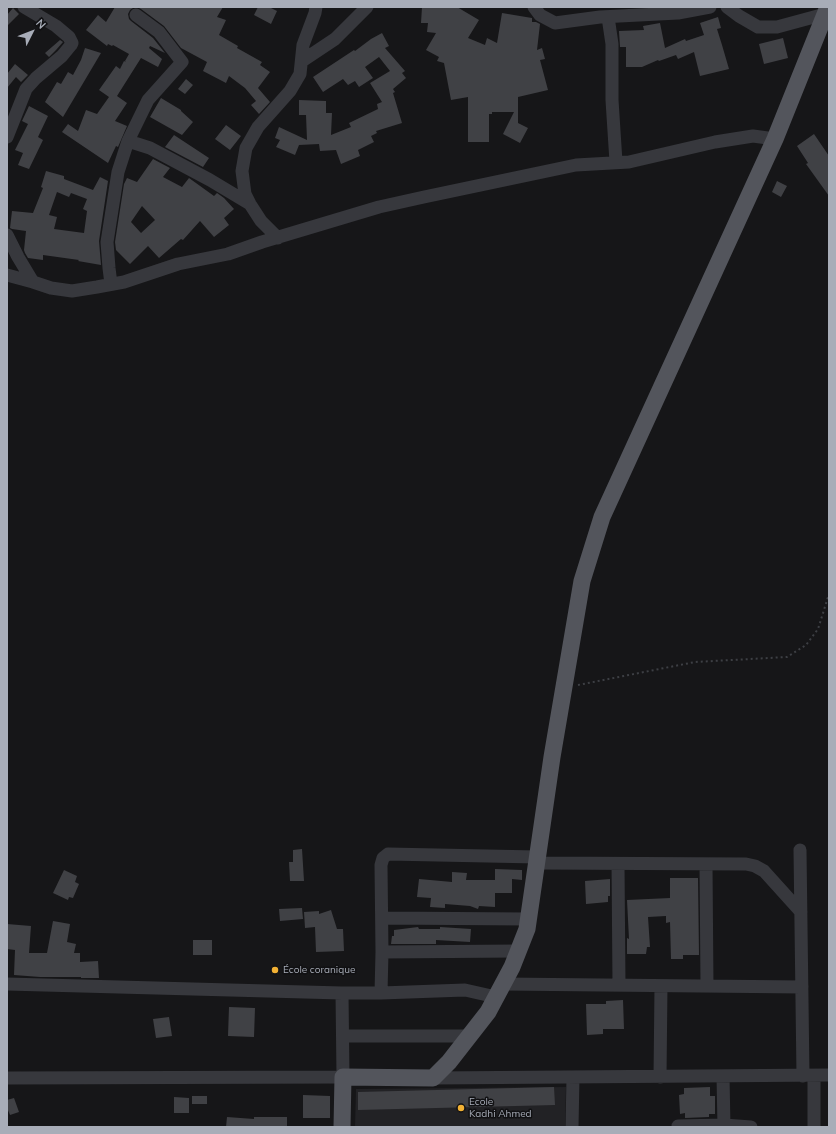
<!DOCTYPE html>
<html>
<head>
<meta charset="utf-8">
<style>
	body { margin:0 }
	#map { position:relative; width:836px; height:1134px; overflow:hidden; background:#161618; font-family:Mulish,sans-serif }
	canvas { display:block }
	.frame { position:absolute; inset:0; border:8px solid #a8adb8; pointer-events:none }
	.north { position:absolute; left:12px; top:12px; width:40px; height:40px; -webkit-text-stroke:3px #111113; paint-order:stroke; rotate:48deg; font-size:11px; font-weight:700; line-height:16px; text-align:center; color:#a8adb8 }
	.north::after { content:''; display:block; margin:auto; width:14px; height:18px; background:#a8adb8; clip-path:polygon(50% 0,100% 100%,50% 72%,0 100%) }
</style>
</head>
<body>
<div id="map">
<canvas width="836" height="1134"></canvas>
<div class="frame"></div>
<div class="north">N</div>
</div>
<script>
const g = document.querySelector('canvas').getContext('2d');
g.lineJoin = 'round';
function paint(path, color) { g.fillStyle = color; g.fill(path, 'evenodd'); }
const toPath = rows => new Path2D(rows.map(r => 'M' + r).join(''));
function strokePath(path, color, width, dash) { g.strokeStyle = color; g.lineWidth = width; g.lineCap = dash ? 'butt' : 'round'; g.setLineDash(dash || []); g.stroke(path); }
function label(font, color, halo, rows, align = 'center') {
  g.font = font + ' Mulish,sans-serif'; g.lineWidth = 3; g.setLineDash([]); g.textBaseline = 'middle'; g.strokeStyle = halo; g.fillStyle = color; for (const [text, x, y, turn = 0] of rows) {
    g.save(); g.translate(x, y); g.rotate((+turn || 0) * Math.PI / 180); g.textAlign = isNaN(turn) ? turn : align; if (halo) g.strokeText(text, 0, 0); g.fillText(text, 0, 0); g.restore();
  }
}
paint(toPath([
	[566,1087,565,1127,355,1127,356,1089]
]), '#222225');
paint(toPath([
	[115,7,223,7,217,17,226,20,219,35,238,46,237,48,262,62,260,65,270,72,258,88,270,102,259,114,251,105,256,101,245,88,229,76,226,83,203,71,207,62,181,48,164,26,141,9,137,7,133,8,130,10,128,14,129,19,131,21,153,38,165,53,150,46,149,48,162,59,158,67,141,58,117,96,127,103,115,121,127,126,118,147,116,146,108,163,62,132,68,124,78,131,86,110,97,114,109,97,99,90,116,66,120,69,124,61,126,62,125,61,129,54,113,45,112,46,108,44,107,46,86,30,98,15,106,22],
	[258,7,269,7,277,11,271,24,254,15],
	[422,7,457,7,479,20,468,38,485,45,487,38,497,43,502,13,532,18,532,22,536,22,540,24,537,50,542,48,545,59,540,60,548,90,518,97,518,123,528,128,520,143,503,134,514,112,492,112,492,114,489,114,489,142,468,142,468,97,451,100,444,63,437,61,439,57,426,50,436,33,427,32,428,23,421,23],
	[13,8,19,14,7,26,7,15],
	[718,17,721,28,717,29,722,45,729,69,700,76,694,52,678,59,676,55,659,61,658,60,642,67,626,67,626,47,620,47,619,31,644,30,643,26,660,23,665,48,685,39,686,41,704,35,700,23],
	[382,33,389,46,385,48,405,71,402,73,406,78,393,89,395,92,393,93,402,123,376,131,377,133,371,136,374,142,358,150,360,156,341,164,336,150,320,151,319,144,299,145,295,155,276,147,280,140,275,138,279,127,307,140,306,115,299,115,299,100,326,101,326,113,332,113,331,135,351,127,349,123,378,109,377,104,382,102,370,83,390,71,379,57,365,67,373,78,359,87,355,81,348,85,343,79,323,92,313,77,354,50,355,51,371,39],
	[783,38,788,58,764,64,759,44],
	[60,40,63,42,56,50,49,57,45,53],
	[85,48,101,53,63,117,45,102,57,82,61,84,68,72,73,75,81,60],
	[15,64,28,75,21,82,16,77,7,88,7,74],
	[186,79,193,85,185,94,178,89],
	[161,98,181,110,181,111,193,122,182,135,150,117],
	[29,106,48,116,38,137,43,140,29,169,18,165,23,153,15,150,28,124,22,121],
	[226,125,241,136,230,150,215,139],
	[814,134,829,156,829,196,806,164,808,163,797,146],
	[174,135,209,158,203,167,165,147],
	[153,159,170,168,163,177,182,187,189,178,214,196,217,193,224,198,234,209,224,218,229,225,214,237,200,221,183,240,181,239,159,258,148,246,130,264,116,250,115,242,124,184,127,178,137,182],
	[142,206,155,220,141,233,131,222],
	[46,171,64,176,64,179,93,190,100,177,108,181,99,241,101,265,78,261,79,260,43,255,43,260,28,258,25,253,24,250,26,231,12,229,10,228,12,211,33,213,43,188,41,187],
	[57,192,69,197,71,193,87,199,83,209,87,211,84,233,54,229,57,217,49,215],
	[777,181,787,186,781,197,772,192],
	[302,849,304,881,290,881,289,862,293,862,293,850],
	[495,869,522,870,522,880,512,879,512,893,495,893,495,907,479,906,478,909,470,906,445,904,445,908,430,907,431,898,417,897,419,879,452,882,452,872,467,873,466,880,495,880],
	[64,870,77,876,75,882,79,884,73,898,69,897,68,900,53,893],
	[670,878,698,878,699,955,683,955,683,959,671,959,670,922,666,923,666,916,648,917,650,947,647,947,646,954,627,954,627,938,629,939,627,900,670,898],
	[610,879,610,896,608,896,608,902,586,904,585,881],
	[302,908,303,919,280,921,279,909],
	[331,910,337,929,343,929,344,951,316,952,315,927,305,928,304,912,319,911,319,914],
	[53,921,70,924,67,942,76,944,74,953,80,953,80,962,98,961,99,978,81,978,81,977,40,977,14,975,15,950,7,949,7,924,31,926,29,953,47,953],
	[418,927,419,929,440,929,440,927,471,929,470,942,436,940,436,944,391,944,392,936,394,936,394,930],
	[193,940,212,940,212,955,193,955],
	[623,1000,624,1029,603,1029,603,1034,587,1035,586,1004,606,1004,606,1001],
	[229,1007,255,1008,254,1037,228,1036],
	[169,1017,172,1036,156,1038,153,1019],
	[554,1087,555,1105,358,1110,358,1092],
	[710,1087,710,1096,715,1096,715,1114,709,1114,709,1117,685,1118,685,1113,680,1114,679,1095,684,1094,684,1088],
	[303,1095,330,1096,330,1118,303,1118],
	[192,1096,207,1096,207,1104,192,1104],
	[174,1097,189,1098,189,1113,174,1113],
	[14,1098,19,1112,10,1115,7,1108,7,1100],
	[227,1117,254,1119,254,1117,287,1117,287,1127,226,1127]
]), '#404145');
strokePath(toPath([
	[578,685,695,662,787,657,806,645,818,629,829,594]
]), '#3d3f44', 2, [2, 3]);
strokePath(toPath([
	[534,7,540,15,555,23,600,17,678,13,710,7],
	[727,7,739,16,758,27,777,27,825,14],
	[608,17,612,44,612,100,616,162],
	[302,61,335,39,367,7],
	[7,137,26,89,36,78,62,56,71,45,72,43,69,37,56,26,24,7],
	[128,141,150,148,210,180,250,204],
	[7,235,18,257,33,282],
	[278,238,261,221,250,204,245,194,242,171,246,148,258,127,290,91,300,74,303,45,315,13,316,7],
	[7,275,33,282,51,288,72,291,97,287,124,282,178,264,228,254,262,242,379,207,424,197,576,165,629,162,715,142,753,136,775,139],
	[111,284,109,268,107,242,118,172,128,141,148,100,182,62,159,32,136,15],
	[800,850,803,1076],
	[537,863,746,864,755,866,764,871,801,912],
	[618,864,619,985],
	[706,865,707,986],
	[382,918,528,919],
	[382,952,518,951],
	[7,984,342,993,381,993,465,990,496,997],
	[503,984,802,987],
	[381,993,382,952,381,865,383,858,388,854,537,857],
	[343,1036,469,1036],
	[723,1076,724,1127],
	[814,1076,814,1127],
	[660,1077,661,986],
	[7,1078,343,1077,342,993],
	[433,1078,829,1075],
	[572,1127,573,1077],
	[678,1127,678,1126,724,1125,751,1127]
]), '#37383d', 13);
strokePath(toPath([
	[342,1127,343,1077,433,1078,449,1062,488,1012,512,967,527,929,552,757,582,581,602,517,775,139,828,7]
]), '#53555c', 17);
for (const [x, y, r, color] of [
	[275,970,4,"#f2b134"],
	[461,1108,4,"#f2b134"]
]) { const dot = new Path2D(); dot.arc(x, y, r, 0, 2 * Math.PI); g.fillStyle = color; g.fill(dot); strokePath(dot, '#111113', 1.5); }
label('10px', '#a8adb8', '#111113', [
	["École coranique",283,970],
	["Ecole",469,1102],
	["Kadhi Ahmed",469,1114]
], 'left');
</script>
</body>
</html>
